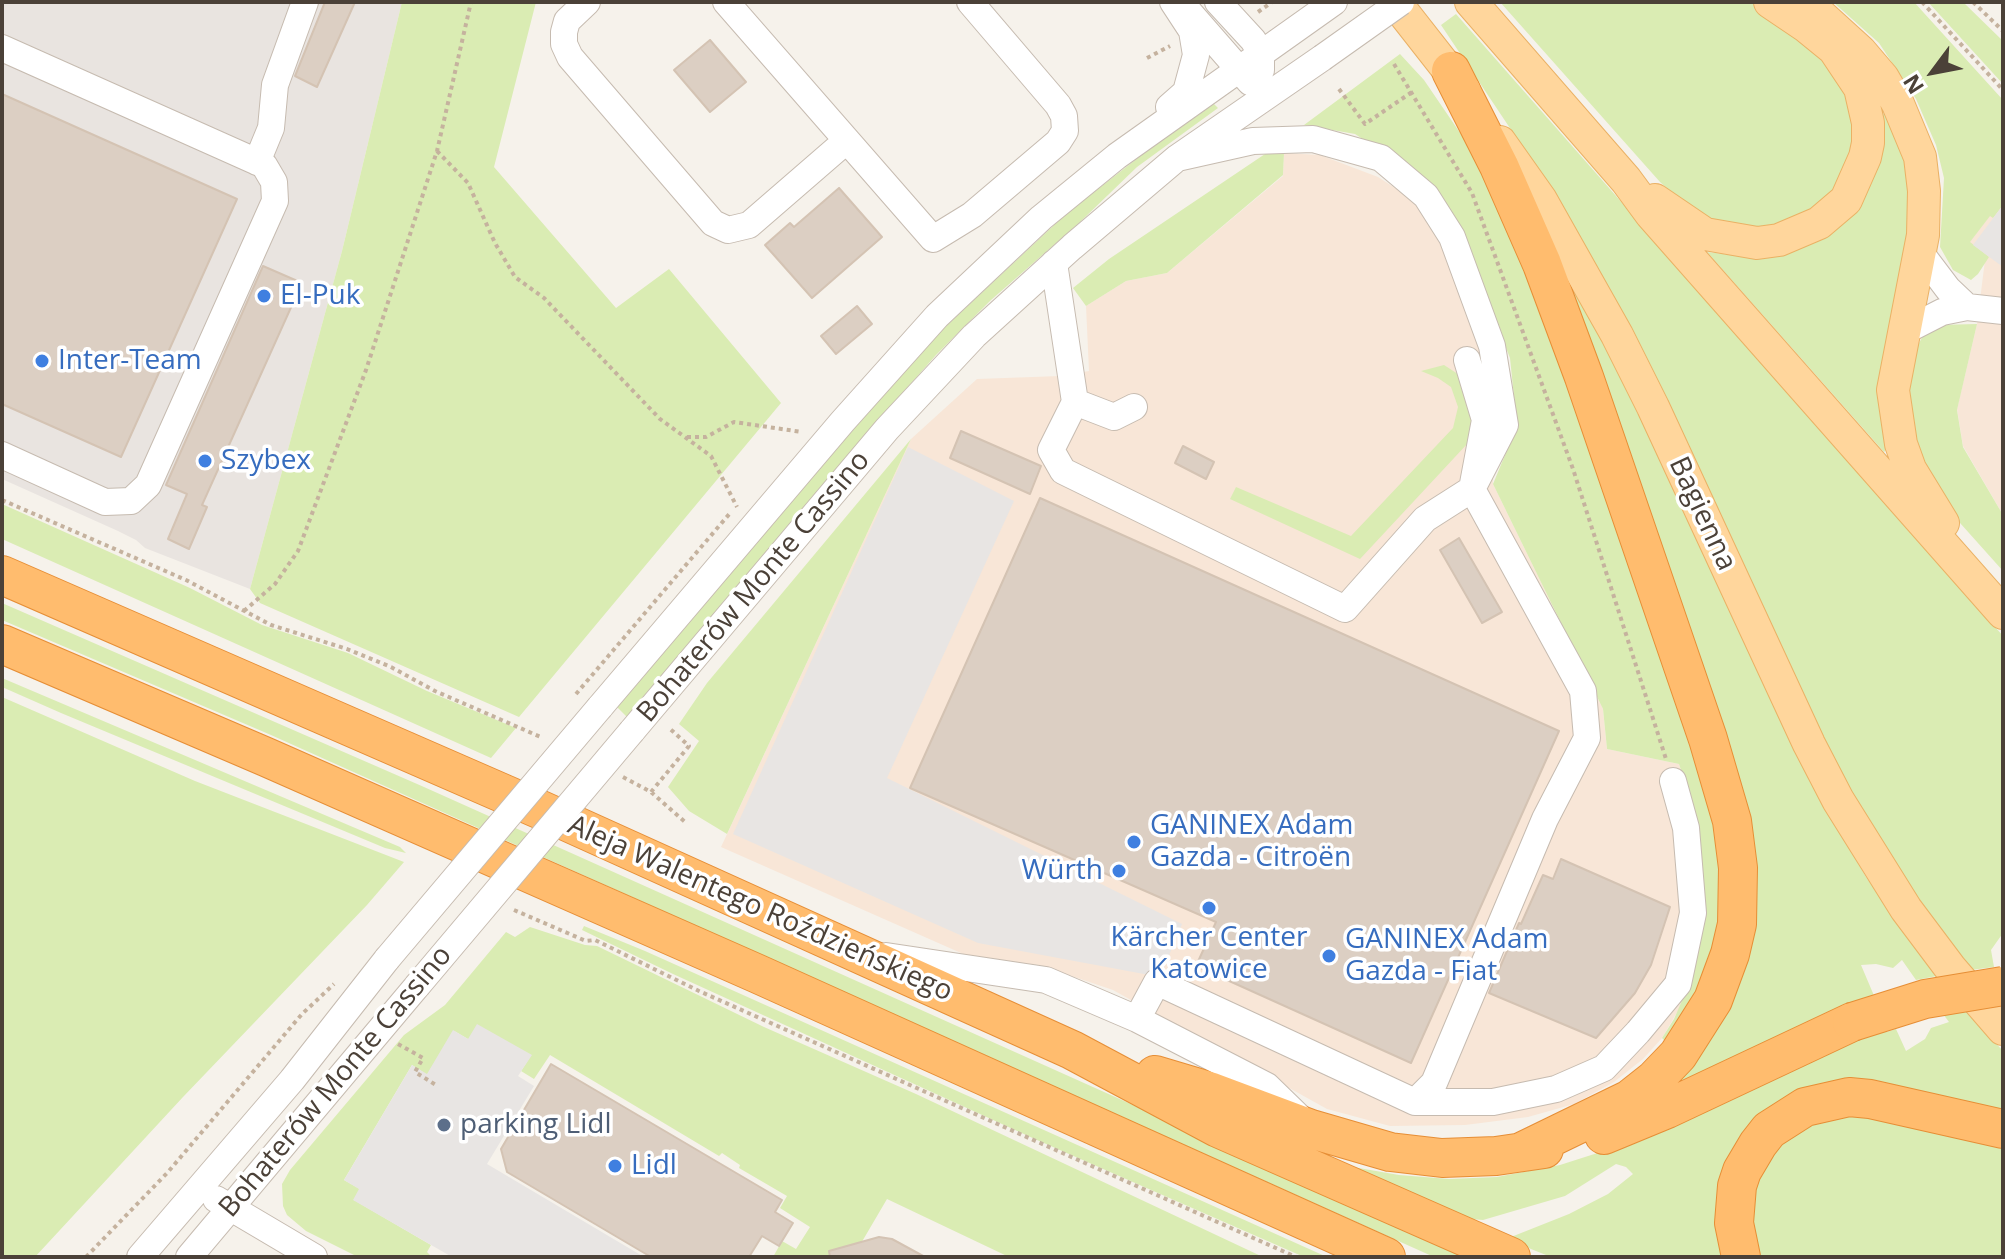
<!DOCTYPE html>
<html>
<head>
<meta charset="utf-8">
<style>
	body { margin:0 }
	#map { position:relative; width:2005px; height:1259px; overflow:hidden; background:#f6f2eb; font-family:"Open Sans",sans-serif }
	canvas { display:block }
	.frame { position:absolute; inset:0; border:4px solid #4b4138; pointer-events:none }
	.north { position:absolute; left:1893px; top:32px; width:80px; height:80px; -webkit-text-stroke:6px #fff; paint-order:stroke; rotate:238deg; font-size:22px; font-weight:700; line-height:32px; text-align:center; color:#4b4138 }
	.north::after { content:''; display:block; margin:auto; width:28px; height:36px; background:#4b4138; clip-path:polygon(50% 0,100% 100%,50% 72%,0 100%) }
</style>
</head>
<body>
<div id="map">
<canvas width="2005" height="1259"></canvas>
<div class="frame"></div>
<div class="north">N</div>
</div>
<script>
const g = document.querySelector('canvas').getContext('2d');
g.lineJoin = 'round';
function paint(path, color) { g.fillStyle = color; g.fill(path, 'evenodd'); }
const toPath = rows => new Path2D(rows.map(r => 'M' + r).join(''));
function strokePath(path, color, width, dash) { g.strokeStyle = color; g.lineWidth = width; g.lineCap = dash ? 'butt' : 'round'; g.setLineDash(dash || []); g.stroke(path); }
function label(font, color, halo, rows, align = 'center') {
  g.font = font + ' "Open Sans",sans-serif'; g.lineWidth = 7; g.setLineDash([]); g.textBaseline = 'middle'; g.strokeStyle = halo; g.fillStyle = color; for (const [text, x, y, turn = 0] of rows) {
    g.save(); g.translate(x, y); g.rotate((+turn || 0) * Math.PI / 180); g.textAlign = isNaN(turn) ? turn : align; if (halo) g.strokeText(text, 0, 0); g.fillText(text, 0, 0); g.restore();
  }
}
paint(toPath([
	[1284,153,1320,155,1378,177,1417,202,1437,229,1483,356,1494,417,1493,484,1603,709,1607,749,1679,764,1684,779,1690,982,1679,1009,1662,1038,1643,1059,1614,1082,1574,1104,1528,1117,1465,1125,1390,1126,1327,1109,1113,990,1039,965,970,957,721,847,911,439,977,379,1060,376,1089,371,1086,306,1126,281,1167,273,1283,176],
	[2003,198,2003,515,1963,446,1957,409,1977,324,1985,260,1967,245]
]), '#f8e6d7');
paint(toPath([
	[2,2,402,2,342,251,250,589,145,548,136,540,118,531,2,479]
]), '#e9e4e0');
paint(toPath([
	[402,2,536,2,494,167,616,308,669,269,781,403,519,717,260,603,250,589,342,251],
	[1500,2,1752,2,1822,52,1851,96,1854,143,1841,177,1830,194,1798,219,1762,228,1716,222,1682,202,1660,182],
	[1833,2,1914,2,2003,100,2003,205,1993,218,1990,216,1970,242,1989,257,1978,274,1971,280,1953,270,1940,247,1944,178,1936,145,1916,99,1879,43],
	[1928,2,1963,2,2003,41,2003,84],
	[1456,14,2003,636,2003,933,1991,950,1994,967,1971,970,1913,894,1844,781,1544,179,1441,25],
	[1400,54,1424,80,1503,196,1702,766,1725,879,1711,970,1669,1045,1662,1038,1674,1019,1690,982,1684,779,1679,764,1607,749,1603,709,1493,484,1517,426,1510,358,1456,222,1404,166,1355,134,1304,125],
	[1214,104,1218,108,1137,167,1079,223,991,300,936,355,836,469,627,717,617,707,870,408,943,329,1067,213,1143,154],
	[1885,111,1902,144,1912,202,1887,449,1884,452,1707,252,1749,257,1789,252,1809,245],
	[1284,153,1283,175,1167,273,1126,281,1086,306,1073,288,1109,259,1265,154],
	[1567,278,1570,279,1621,376,1811,782,1866,877,1937,976,1916,980,1902,960,1893,968,1876,964,1861,965,1875,998,1666,1092,1745,936],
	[1977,324,1957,410,1963,447,2003,515,2003,571,1952,514,1925,476,1908,411,1913,354,1924,334,1938,325],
	[1444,365,1464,378,1477,428,1468,443,1360,559,1230,499,1236,487,1351,536,1453,428,1458,407,1451,387,1438,378,1421,371],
	[911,439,727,834,689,811,668,787,699,741,679,724,707,683],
	[2,504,190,588,262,625,348,653,427,691,516,728,491,758,2,539],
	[2,603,424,787,1472,1257,1434,1257,271,735,2,620],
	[2,678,400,847,406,853,385,848,61,713,2,687],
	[2,697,195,781,404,862,367,905,183,1097,35,1257,2,1257],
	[584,926,645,951,1327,1257,1304,1257,1037,1140,673,974,582,930],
	[530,927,585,945,597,946,764,1027,916,1094,1263,1257,1009,1257,887,1199,853,1257,773,1257,782,1241,796,1249,810,1227,780,1208,787,1196,739,1168,740,1165,722,1153,719,1156,550,1055,534,1079,521,1071,531,1055,468,1039,454,1031,427,1075,412,1065,344,1180,360,1189,354,1200,431,1245,427,1252,432,1257,358,1257,306,1231,287,1215,283,1206,282,1184,290,1170,404,1035,445,1005,506,932,515,937],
	[1965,1010,2003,1051,2003,1113,1791,1098,1726,1257,1551,1257,1506,1239,1569,1214,1608,1194,1633,1174,1626,1167,1616,1164,1565,1196,1483,1220,1471,1219,1353,1167,1399,1175,1449,1179,1497,1177,1560,1165,1610,1149,1884,1026,1887,1032,1896,1029,1906,1051,1925,1039,1931,1028,1949,1022,1943,1014],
	[1842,1112,2003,1141,2003,1257,1757,1257,1749,1209,1764,1162,1793,1130]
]), '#daecb3');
paint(toPath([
	[2003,205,2003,267,1973,245],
	[908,447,1014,501,887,778,1182,924,1160,977,978,943,733,834],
	[477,1024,532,1055,518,1076,534,1086,487,1164,644,1257,452,1257,353,1200,359,1189,344,1180,412,1065,427,1074,453,1030,468,1039]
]), '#e8e5e3');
const building = toPath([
	[325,2,355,2,317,87,295,76,325,2],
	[710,40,746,82,710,112,674,70,710,40],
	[2,94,237,199,121,457,2,404,2,94],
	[839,188,882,237,812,298,765,245,790,223,794,227,839,188],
	[263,266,302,283,202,505,207,507,189,549,168,539,187,494,166,485,263,266],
	[857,306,872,324,836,354,821,336,857,306],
	[961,431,1041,466,1030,494,950,458,961,431],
	[1183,446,1214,462,1206,479,1175,463,1183,446],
	[1040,498,1559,731,1411,1063,1196,966,1216,922,910,788,1040,498],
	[1459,538,1502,612,1482,623,1440,550,1459,538],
	[1561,859,1670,907,1651,965,1635,993,1596,1038,1489,993,1519,923,1521,924,1543,875,1553,879,1561,859],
	[551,1064,782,1200,775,1212,793,1223,779,1246,762,1236,749,1257,651,1257,507,1172,501,1149,551,1064],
	[879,1237,892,1239,925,1257,830,1257,829,1251,879,1237]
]);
paint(building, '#dccfc3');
strokePath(building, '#d4c3b3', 2);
const minor = toPath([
	[587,2,567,21,564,32,564,44,570,57,713,223,728,230,749,225,846,141],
	[726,2,933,239,972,215,1058,142,1065,131,1064,116,1058,105,970,2],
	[1218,2,1253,40,1261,53,1261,70],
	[1189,12,1250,82],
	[2,48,264,165,274,182,275,201,148,485,131,501,105,502,2,455],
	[1169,107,1186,92,1196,55,1192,31,1173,2],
	[257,162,271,128,275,85,305,2],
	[1920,252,1948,289,1967,307],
	[1054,263,1075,402,1051,450,1063,471,1345,609,1425,519,1472,489,1505,425,1492,346,1452,237,1426,196,1381,158,1313,139,1253,141,1177,158],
	[1903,332,1942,312,1967,307,2003,311],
	[1075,402,1114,417,1134,407],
	[600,707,843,421,937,316,1041,218,1117,156,1334,2],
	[632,731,887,429,974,336,1072,247,1177,158,1322,58],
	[886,956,1046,980,1137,1019,1267,1086,1303,1121],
	[1137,1019,1157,982,1415,1102,1493,1102,1556,1089,1604,1068,1638,1032,1678,984,1693,913,1686,828,1673,781],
	[1415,1102,1434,1083,1545,819,1587,738,1583,691,1472,489,1485,420,1467,360],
	[216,1199,314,1257],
	[140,1257,292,1080,387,959],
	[189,1257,417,986]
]);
const major = toPath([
	[1395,2,1464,90],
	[1471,2,1626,180,1651,214,2003,613],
	[1806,2,1860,51,1883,78,1898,104,1920,157,1924,191,1923,235,1893,390,1901,444,1910,469,1943,523],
	[1500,142,1541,200,1617,335,1653,407,1809,744,1838,800,1906,909,1951,969,2003,1029],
	[1655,200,1705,234,1757,243,1779,240,1819,223,1846,200,1865,157,1868,143,1868,123,1860,88,1834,49,1807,27,1770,2]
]);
const highway = toPath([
	[1451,71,1499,166,1542,264,1584,377,1708,739,1732,821,1738,868,1737,924,1730,954,1713,1000,1678,1055,1654,1080,1630,1099,1521,1152],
	[2,575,541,810,1072,1050,1218,1128,1511,1257],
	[2,644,266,757,758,974,1386,1257],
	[1155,1075,1212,1092,1311,1129,1390,1152,1442,1158,1496,1156,1544,1149],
	[1604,1135,1667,1109,1852,1022],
	[1741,1257,1734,1223,1737,1186,1742,1171,1758,1144,1769,1130,1805,1107,1849,1097,1870,1099,2003,1129]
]);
strokePath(minor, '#c6bbb0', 28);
strokePath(major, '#eab165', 34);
strokePath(highway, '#e68e36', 40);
strokePath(toPath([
	[1922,2,2003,90],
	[1973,2,2003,31],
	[1258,12,1272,2],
	[1147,58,1170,46],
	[1394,64,1472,193,1573,469,1666,759],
	[1339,89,1365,124,1412,92],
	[437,151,468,183,495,243,515,277,544,298,660,419,711,456,737,507],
	[687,437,706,437,734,422,802,432],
	[2,500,186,580,271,625,347,649,391,667,435,691,543,738],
	[244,611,275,584,298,551,366,370,437,151,471,2],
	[576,694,731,512],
	[623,777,651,792,685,822],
	[651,792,689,746,668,727],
	[514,910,586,941,595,940,699,991,1296,1257],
	[398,1044,423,1058,415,1072,436,1085],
	[86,1257,168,1172,302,1014,334,984]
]), '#c5b29e', 4, [4, 4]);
strokePath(minor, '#fff', 26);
strokePath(major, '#ffd69c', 32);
strokePath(highway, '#ffbc6e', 38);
const minorBridge = toPath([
	[1322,58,1401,2],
	[387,959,600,707],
	[417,986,632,731]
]);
const highwayBridge = toPath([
	[1852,1022,1925,999,2003,986]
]);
strokePath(minorBridge, '#c6bbb0', 28, []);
strokePath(highwayBridge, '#e68e36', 40, []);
strokePath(minorBridge, '#fff', 26);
strokePath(highwayBridge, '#ffbc6e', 38);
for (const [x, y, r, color] of [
	[264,296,8,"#3f7fe0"],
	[42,361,8,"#3f7fe0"],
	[205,461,8,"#3f7fe0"],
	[1134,842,8,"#3f7fe0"],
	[1119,871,8,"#3f7fe0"],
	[1209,908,8,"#3f7fe0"],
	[1329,956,8,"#3f7fe0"],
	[444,1125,8,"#5c6f8a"],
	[615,1166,8,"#3f7fe0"]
]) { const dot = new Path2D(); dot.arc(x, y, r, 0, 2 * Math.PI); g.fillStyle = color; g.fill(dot); strokePath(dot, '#fff', 3); }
label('28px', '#366cbe', '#fff', [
	["El-Puk",280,296],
	["Inter-Team",58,361],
	["Szybex",221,461],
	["GANINEX Adam",1150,826],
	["Gazda - Citroën",1150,858],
	["Würth",1103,871,"right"],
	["Kärcher Center",1209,938,"center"],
	["Katowice",1209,970,"center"],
	["GANINEX Adam",1345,940],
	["Gazda - Fiat",1345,972],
	["Lidl",631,1166]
], 'left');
label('28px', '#4b4138', '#fff', [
	["Bagienna",1702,514,65],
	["Bohaterów Monte Cassino",754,587,-50],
	["Aleja Walentego Roździeńskiego",760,909,24],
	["Bohaterów Monte Cassino",336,1082,-50]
]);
label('28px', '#4e5e75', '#fff', [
	["parking Lidl",460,1125]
], 'left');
</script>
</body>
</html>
